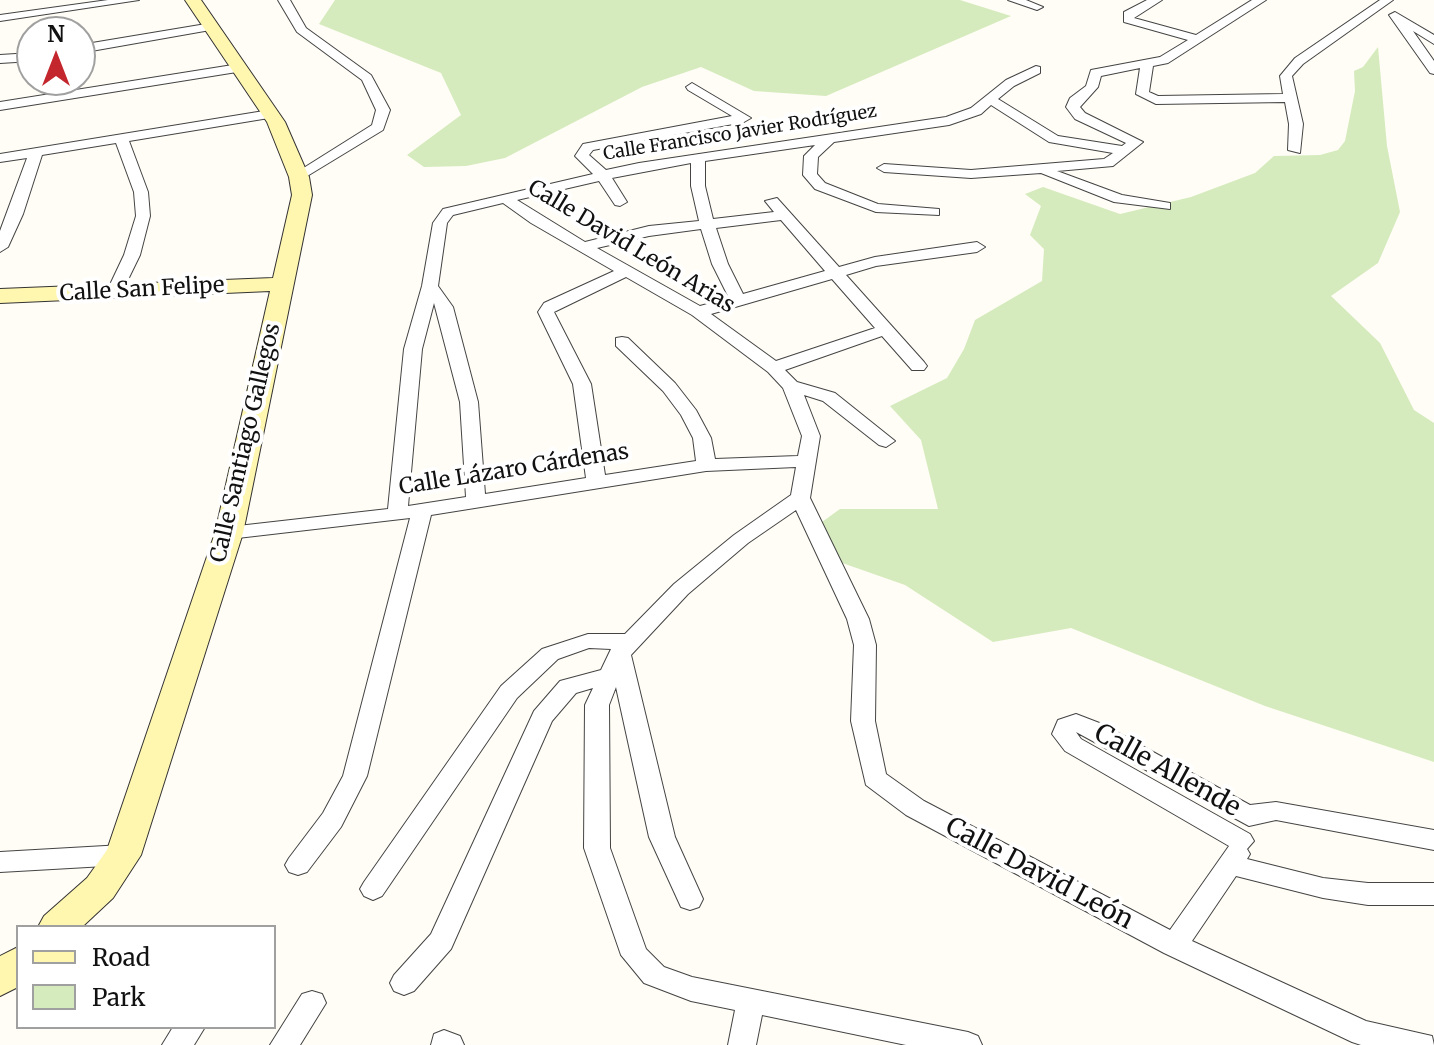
<!DOCTYPE html>
<html>
<head>
<meta charset="utf-8">
<style>
	body { margin:0 }
	#map { position:relative; width:1434px; height:1045px; overflow:hidden; background:#fffdf5; font-family:Merriweather,serif }
	canvas { display:block }
	.legend { position:absolute; left:16px; top:925px; width:260px; height:104px; box-sizing:border-box; background:#fff; border:2px solid #a0a0a0; margin:0; padding:10px 14px; list-style:none; font-size:24px; color:#111 }
	.legend li { display:flex; align-items:center; gap:16px; height:40px }
	.legend b { width:40px; border:2px solid #a0a0a0 }
	.north { position:absolute; left:16px; top:16px; width:80px; height:80px; box-sizing:border-box; background:#fff; border:2px solid #a0a0a0; border-radius:50%; rotate:0deg; font-size:22px; font-weight:700; line-height:32px; text-align:center; color:#111 }
	.north::after { content:''; display:block; margin:auto; width:28px; height:36px; background:#c4262e; clip-path:polygon(50% 0,100% 100%,50% 72%,0 100%) }
</style>
</head>
<body>
<div id="map">
<canvas width="1434" height="1045"></canvas>
<ul class="legend">
<li><b style="height:10px;background:#fff6b0"></b>Road</li>
<li><b style="height:22px;background:#d5ebbd"></b>Park</li>
</ul>
<div class="north">N</div>
</div>
<script>
const g = document.querySelector('canvas').getContext('2d');
g.lineJoin = 'round';
function paint(path, color) { g.fillStyle = color; g.fill(path, 'evenodd'); }
const toPath = rows => new Path2D(rows.map(r => 'M' + r).join(''));
function strokePath(path, color, width, dash) { g.strokeStyle = color; g.lineWidth = width; g.lineCap = dash ? 'butt' : 'round'; g.setLineDash(dash || []); g.stroke(path); }
function label(font, color, halo, rows, align = 'center') {
  g.font = font + ' Merriweather,serif'; g.lineWidth = 8; g.setLineDash([]); g.textBaseline = 'middle'; g.strokeStyle = halo; g.fillStyle = color; for (const [text, x, y, turn = 0] of rows) {
    g.save(); g.translate(x, y); g.rotate((+turn || 0) * Math.PI / 180); g.textAlign = isNaN(turn) ? turn : align; if (halo) g.strokeText(text, 0, 0); g.fillText(text, 0, 0); g.restore();
  }
}
paint(toPath([
	[335,0,960,0,1011,16,826,96,754,91,701,67,642,87,505,158,466,166,424,167,407,155,461,115,441,73,319,24],
	[1378,47,1387,146,1400,212,1378,263,1331,296,1380,343,1414,410,1434,423,1434,762,1265,706,1071,628,993,642,905,585,828,558,815,527,840,509,938,509,921,440,890,406,947,378,964,349,975,320,1042,281,1044,249,1030,235,1041,206,1025,194,1043,187,1120,214,1191,197,1255,173,1274,156,1320,155,1338,150,1345,141,1355,91,1354,71,1363,67]
]), '#d5ebbd');
const street = toPath([
	[108,0,139,0,0,21,0,15,108,0],
	[278,0,290,0,306,28,371,75,390,110,383,130,299,181,292,177,294,174,372,125,376,110,362,80,297,32,278,0],
	[1008,0,1026,0,1043,7,1037,10,1008,0],
	[1147,0,1162,0,1134,18,1196,35,1252,0,1266,0,1168,63,1153,66,1149,92,1158,96,1283,94,1280,76,1295,58,1380,0,1393,0,1303,64,1292,76,1303,124,1300,153,1288,150,1289,124,1285,102,1156,104,1136,94,1140,68,1101,76,1098,87,1080,107,1085,113,1143,142,1113,166,1057,171,1122,195,1170,203,1170,209,1114,202,1041,173,971,178,884,172,877,168,884,164,971,170,1104,159,1113,153,1049,142,991,105,981,114,949,125,834,142,818,157,817,174,825,183,878,204,939,209,939,215,876,212,815,189,803,175,804,156,815,145,705,161,705,186,713,219,774,212,765,201,777,198,839,267,875,257,977,242,985,247,977,252,876,266,846,275,924,362,927,366,924,370,912,370,882,336,785,370,797,382,835,393,895,441,886,447,879,445,823,401,804,395,820,436,810,498,869,619,876,645,875,721,886,774,924,801,1170,930,1229,846,1065,751,1052,734,1058,720,1076,714,1102,724,1250,805,1276,802,1434,830,1434,850,1276,820,1249,826,1076,732,1081,739,1250,834,1254,841,1247,849,1250,854,1247,859,1323,878,1368,883,1434,883,1434,905,1368,905,1323,898,1236,876,1192,941,1366,1021,1432,1036,1434,1045,1361,1045,1352,1042,1164,953,906,815,866,785,851,721,854,645,847,619,796,510,748,543,688,594,631,655,675,837,703,899,699,907,690,910,681,907,649,837,616,687,609,705,610,848,646,949,664,967,692,977,968,1032,978,1036,982,1045,906,1045,762,1015,756,1045,728,1045,735,1010,691,1001,644,983,621,955,584,848,585,705,593,688,576,693,552,721,451,949,414,991,404,995,394,991,390,983,394,975,431,934,534,711,560,681,601,670,611,649,589,648,558,659,517,698,382,896,373,900,364,896,360,889,364,882,501,686,542,649,588,634,625,634,674,584,734,535,791,495,796,467,706,471,431,515,367,776,341,827,307,872,298,875,289,872,285,865,289,858,323,813,343,776,410,518,229,539,219,533,229,527,388,509,404,349,422,286,433,223,443,209,593,174,575,156,583,144,732,116,688,90,686,87,692,83,751,118,744,122,593,150,589,155,606,170,639,163,946,117,971,108,1006,80,1036,66,1040,67,1040,73,1014,86,998,99,1058,136,1122,146,1126,143,1075,119,1066,107,1070,98,1086,86,1091,70,1160,57,1188,40,1124,22,1124,12,1147,0],
	[691,163,691,186,699,221,649,226,585,242,517,200,599,181,615,205,620,206,627,202,612,178,691,163],
	[503,203,531,223,614,271,544,303,538,312,573,384,586,478,485,494,478,402,453,307,438,286,447,223,453,215,503,203],
	[781,220,825,271,743,294,728,264,716,228,781,220],
	[701,229,712,264,729,298,700,306,597,248,649,236,701,229],
	[626,277,692,315,768,372,783,388,802,436,798,456,715,459,711,438,696,410,675,383,628,338,622,337,616,338,616,346,663,391,681,415,693,438,696,461,605,475,591,384,554,312,626,277],
	[832,279,875,328,776,361,711,314,832,279],
	[434,303,460,402,466,497,408,506,422,349,434,303],
	[1395,12,1434,35,1434,44,1413,31,1434,61,1434,74,1430,73,1389,15,1395,12],
	[212,23,216,25,216,29,80,53,80,45,212,23],
	[32,53,32,61,0,63,0,55,32,53],
	[239,64,243,65,243,71,0,110,0,102,239,64],
	[270,110,275,111,275,117,129,141,148,192,150,216,140,255,121,294,115,296,107,291,124,255,136,216,134,192,116,143,42,155,23,214,8,247,0,252,0,231,27,158,0,162,0,154,270,110],
	[123,845,132,848,136,855,132,862,123,865,0,872,0,852,123,845],
	[312,991,322,994,326,1003,300,1045,270,1045,302,994,312,991],
	[173,1027,205,1027,194,1045,162,1045,173,1027],
	[444,1030,460,1036,464,1045,431,1045,434,1034,444,1030]
]);
const secondary = toPath([
	[185,0,201,0,285,122,309,177,312,195,243,533,141,855,113,898,82,927,38,927,44,916,87,878,107,850,215,533,270,291,0,303,0,289,273,278,292,195,289,177,267,122,185,0],
	[18,947,18,987,0,996,0,956,18,947]
]);
strokePath(street, '#444', 2);
strokePath(secondary, '#333', 2);
paint(street, '#fff');
paint(secondary, '#fff6b0');
label('18px', '#111', '#fff', [
	["Calle Francisco Javier Rodríguez",740,133,-9]
]);
label('22px', '#111', '#fff', [
	["Calle David León Arias",631,247,31],
	["Calle San Felipe",142,290,-3],
	["Calle Santiago Gallegos",246,443,-77],
	["Calle Lázaro Cárdenas",514,470,-9]
]);
label('26px', '#111', '#fff', [
	["Calle Allende",1167,771,29],
	["Calle David León",1039,874,28]
]);
</script>
</body>
</html>
